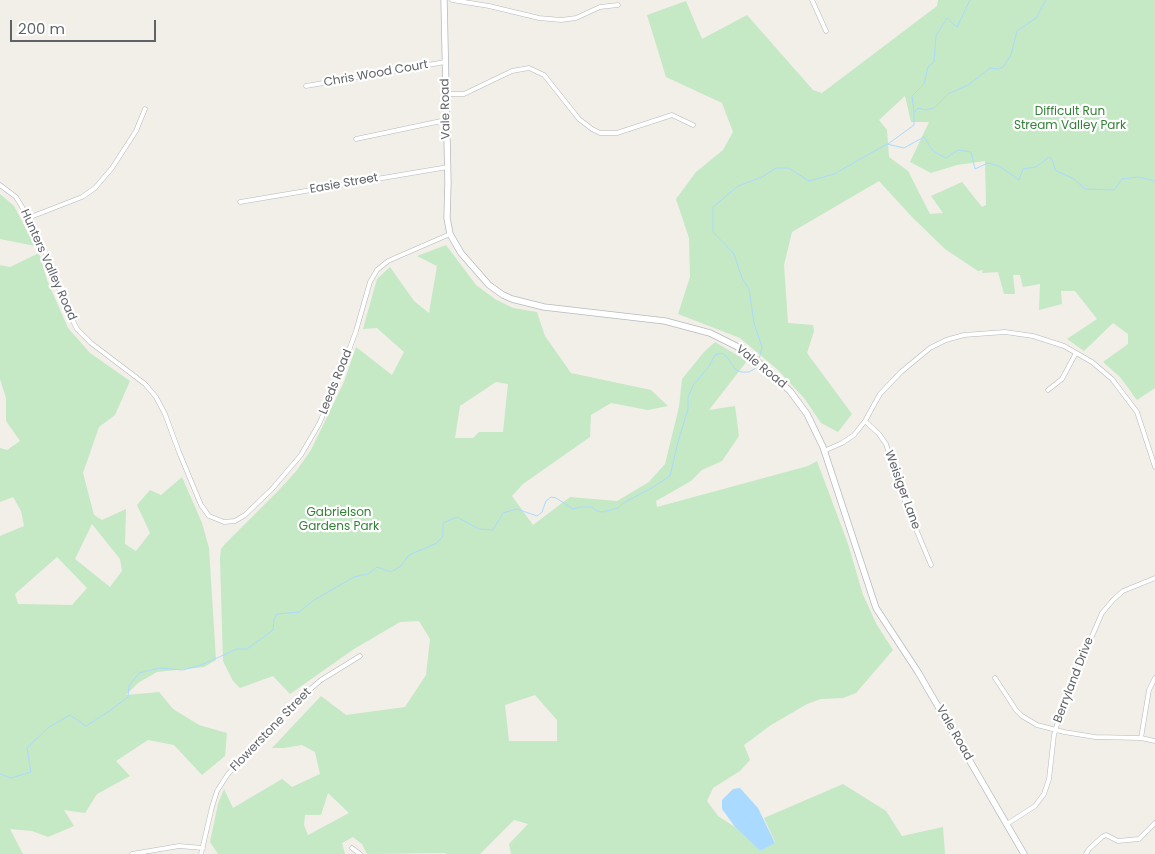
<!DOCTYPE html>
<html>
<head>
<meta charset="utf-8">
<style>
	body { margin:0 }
	#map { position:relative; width:1155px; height:854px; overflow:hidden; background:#f1efe8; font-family:Poppins,sans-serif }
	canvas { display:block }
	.scale { position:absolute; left:10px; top:20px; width:146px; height:22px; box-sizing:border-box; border:2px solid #5f6368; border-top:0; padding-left:6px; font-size:15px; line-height:18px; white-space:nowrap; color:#5f6368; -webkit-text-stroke:4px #fff; paint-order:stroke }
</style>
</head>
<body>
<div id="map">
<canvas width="1155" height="854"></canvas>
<div class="scale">200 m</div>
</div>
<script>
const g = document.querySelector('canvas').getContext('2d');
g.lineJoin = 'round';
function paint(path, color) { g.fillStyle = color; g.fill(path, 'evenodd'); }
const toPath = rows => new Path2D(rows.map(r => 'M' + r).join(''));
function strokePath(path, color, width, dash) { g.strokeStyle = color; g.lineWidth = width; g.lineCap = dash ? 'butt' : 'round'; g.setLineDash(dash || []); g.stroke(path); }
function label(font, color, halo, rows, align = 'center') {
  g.font = font + ' Poppins,sans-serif'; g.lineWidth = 4.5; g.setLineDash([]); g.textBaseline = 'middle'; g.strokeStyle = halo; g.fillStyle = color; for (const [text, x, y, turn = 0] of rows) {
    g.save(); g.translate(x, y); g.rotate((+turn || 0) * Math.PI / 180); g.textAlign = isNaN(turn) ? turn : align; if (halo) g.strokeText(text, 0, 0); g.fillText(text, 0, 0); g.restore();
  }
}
paint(toPath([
	[938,0,1155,0,1155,388,1137,400,1120,377,1103,362,1128,344,1128,334,1113,323,1084,351,1067,339,1097,319,1075,291,1061,291,1062,304,1039,310,1040,284,1023,287,1020,275,1013,275,1015,294,1004,294,998,272,982,273,983,270,978,271,945,249,912,217,879,181,792,232,784,265,788,323,813,325,814,331,807,353,852,414,838,432,821,423,804,398,778,370,740,338,678,314,690,277,689,238,676,199,696,172,723,150,733,132,722,103,666,77,647,15,686,1,702,39,747,15,813,90,822,93,937,6],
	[905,96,911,122,929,122,910,162,931,173,957,165,985,161,986,205,982,207,962,182,931,196,943,213,930,214,908,171,889,157,887,130,879,120],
	[0,194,14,206,35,246,0,239],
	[446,245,476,285,495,299,513,308,537,312,545,336,571,373,651,390,668,406,648,410,611,403,591,415,590,437,523,484,512,496,533,525,570,497,617,501,649,482,665,464,679,407,682,379,704,352,715,342,747,361,709,410,735,406,739,436,722,461,702,470,691,481,656,501,657,507,808,466,817,461,848,544,863,595,877,625,893,650,856,693,843,698,821,699,807,704,771,725,744,745,750,760,740,771,713,788,707,801,718,816,735,827,760,851,775,842,764,818,843,784,886,811,902,836,943,827,945,854,511,854,509,844,528,824,514,820,480,854,446,854,446,853,367,854,362,844,353,837,342,843,345,854,218,854,210,842,218,804,224,789,233,808,282,779,292,787,320,774,315,752,302,745,284,748,272,748,321,696,346,715,405,707,426,675,430,639,419,621,400,622,354,649,290,694,273,676,240,688,233,681,223,661,220,558,221,549,225,544,281,488,297,470,311,450,344,382,356,347,392,375,404,352,377,328,363,329,377,279,390,267,414,301,429,313,437,266,417,256],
	[496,382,508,384,503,432,479,432,473,438,455,438,460,406],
	[535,695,557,720,557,741,509,741,505,705],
	[328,793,349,813,308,835,304,825,305,815,321,815],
	[39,253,47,280,68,328,90,353,130,381,115,415,99,427,83,473,94,515,102,520,126,509,125,544,136,551,150,533,137,505,150,490,161,495,182,477,202,523,209,548,216,660,204,667,157,672,138,683,126,695,159,692,173,709,199,725,227,733,225,756,202,775,174,745,148,740,116,761,130,776,97,794,85,813,64,810,74,826,48,837,32,831,10,829,23,854,0,854,0,536,24,526,21,511,13,497,0,502,0,448,7,450,20,441,6,421,6,398,0,379,0,265,10,267],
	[92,524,120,559,122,571,110,587,75,559],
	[57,557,87,588,72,605,18,604,15,594]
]), '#c5e8c5');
paint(toPath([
	[740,788,758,808,775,843,760,851,735,827,722,809,722,800,733,789]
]), '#aadaff');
strokePath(toPath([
	[915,112,918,108,925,110,934,108,948,94,968,85,990,68,998,69,1003,67,1011,55,1017,31,1036,18,1046,0],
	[888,144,914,125,914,112,912,96,924,84,928,67,934,62,936,36,947,18,957,27,970,0],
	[759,359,762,347,754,323,749,289,742,278,734,254,713,232,713,207,738,186,762,177,776,168,789,168,809,181,834,174,887,144,904,148,924,137,933,151,946,158,958,150,971,152,975,169,988,163,999,166,1019,180,1023,169,1036,167,1049,157,1052,159,1055,170,1074,179,1085,189,1114,190,1122,179,1138,177,1155,181],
	[0,774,11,778,31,772,27,748,49,727,70,715,86,726,108,712,128,697,129,686,139,673,160,668,182,670,199,666,237,649,247,649,273,630,274,619,277,614,299,612,314,600,354,577,368,574,377,567,391,572,401,566,409,555,437,543,443,536,443,523,457,517,479,529,493,530,503,513,517,509,537,516,542,512,546,501,551,497,556,498,573,509,580,507,591,507,597,511,603,512,618,508,623,503,650,489,670,476,678,442,688,409,688,397,694,384,708,368,715,355,722,353,727,357,736,370,741,372,749,372,756,368,758,363]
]), '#aadaff', 1);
const minor = toPath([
	[452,0,489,6,539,18,561,20,576,18,600,7,618,5],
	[812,0,826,31],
	[306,86,445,62],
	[446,94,464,94,512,71,529,68,544,75,579,119,592,129,600,133,617,133,672,115,693,125],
	[356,139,446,120],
	[0,185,16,197,25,212,48,258,65,305,77,329,91,343,145,384,156,397,165,414,179,452,201,505,209,516,224,522,235,521,245,515,272,489,301,455,319,424,336,386,356,331,370,282,377,270,388,261,450,234],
	[240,202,448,167],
	[28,218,82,197,95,188,112,168,136,131,145,109],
	[1048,390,1062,379,1076,353],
	[865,421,879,434,886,444,906,505,931,565],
	[824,451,842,443,854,435,865,421,880,394,901,372,930,348,946,340,964,335,1005,332,1033,336,1064,346,1092,362,1112,379,1137,412,1155,467],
	[995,678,1016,710,1022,716,1037,725,1064,732,1095,737,1141,738,1155,741],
	[1141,738,1149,690,1155,678],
	[1007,824,1035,806,1044,794,1049,779,1054,735,1064,701,1102,613,1113,600,1123,591,1155,578],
	[352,848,360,854],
	[132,854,179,846,203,848],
	[201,854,212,807,217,791,228,774,300,698,321,680,360,656],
	[1086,854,1089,849,1102,837,1106,835,1118,841,1139,839,1155,823]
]);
const secondary = toPath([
	[444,0,448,182,447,218,450,234,461,253,489,285,503,295,512,299,544,307,665,321,710,333,736,346,754,358,790,391,807,414,823,447,876,608,918,672,1024,854]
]);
strokePath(minor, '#b5b8bc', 5);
strokePath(secondary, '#b6babf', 7);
strokePath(minor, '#fff', 4);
strokePath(secondary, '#fff', 5.5);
label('12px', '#5f6368', '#fff', [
	["Chris Wood Court",376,74,-10],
	["Vale Road",446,109,-91],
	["Easie Street",344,184,-10],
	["Hunters Valley Road",48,265,66],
	["Vale Road",761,367,39],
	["Leeds Road",336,382,-68],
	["Weisiger Lane",902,490,70],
	["Berryland Drive",1074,680,-69],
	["Flowerstone Street",271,730,-46],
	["Vale Road",954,733,60]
]);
label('12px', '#348238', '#fff', [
	["Difficult Run",1070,112],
	["Stream Valley Park",1070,126],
	["Gabrielson",339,513],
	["Gardens Park",339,527]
]);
</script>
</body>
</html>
